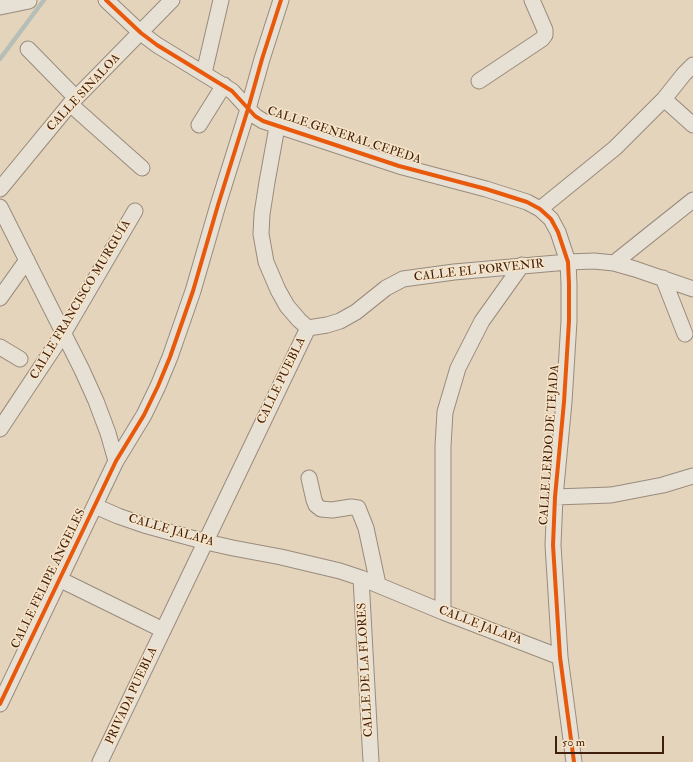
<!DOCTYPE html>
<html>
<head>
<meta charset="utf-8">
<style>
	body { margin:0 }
	#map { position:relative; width:693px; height:762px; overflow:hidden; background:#e4d4bc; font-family:"IM FELL Double Pica",serif }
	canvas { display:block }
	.scale { position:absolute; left:555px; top:736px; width:109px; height:18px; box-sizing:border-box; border:2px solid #411f0e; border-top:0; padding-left:5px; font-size:12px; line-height:14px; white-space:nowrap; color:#411f0e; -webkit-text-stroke:3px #f8e5c8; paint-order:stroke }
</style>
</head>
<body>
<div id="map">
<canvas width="693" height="762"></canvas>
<div class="scale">50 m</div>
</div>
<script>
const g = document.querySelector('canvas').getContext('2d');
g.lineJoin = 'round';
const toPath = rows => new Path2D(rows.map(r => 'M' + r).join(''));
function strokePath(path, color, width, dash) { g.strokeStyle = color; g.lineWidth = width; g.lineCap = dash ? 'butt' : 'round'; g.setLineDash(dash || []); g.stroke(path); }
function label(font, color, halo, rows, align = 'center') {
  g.font = font + ' "IM FELL Double Pica",serif'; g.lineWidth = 3; g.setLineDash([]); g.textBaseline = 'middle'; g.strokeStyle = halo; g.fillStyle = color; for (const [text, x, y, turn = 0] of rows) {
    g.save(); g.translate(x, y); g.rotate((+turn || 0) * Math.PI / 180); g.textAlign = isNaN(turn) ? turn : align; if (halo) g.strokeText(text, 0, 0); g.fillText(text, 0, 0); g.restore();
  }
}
strokePath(toPath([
	[0,59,44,0]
]), '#b6bfb7', 4.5);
const minor = toPath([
	[106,0,141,33,157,45,232,91,255,116,263,121,399,166,486,189,527,202,540,209,551,219,558,232,568,262,569,284,569,321,564,402,555,497,553,545,560,657,574,762],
	[0,7,29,1],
	[28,49,76,98],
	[204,73,221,0],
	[479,81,542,39,545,35,545,30,532,0],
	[664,99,693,125],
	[70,104,142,168],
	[199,125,224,85],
	[277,127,267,182,262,214,261,234,266,262,278,290,287,306,299,320,308,328],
	[0,189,70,104,172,0],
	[0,207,82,370,96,401,108,433,116,461],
	[540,209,615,148,664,99,684,74,693,65],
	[614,263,693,200],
	[663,278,685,334],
	[0,298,27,260],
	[308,328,327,325,340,321,356,312,386,288,403,279,454,272,568,262,594,261,614,263,635,269,693,289],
	[0,347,20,359],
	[0,429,63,334,135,211],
	[309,478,314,500,316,505,321,509,332,510,351,507,358,508,366,528,378,584],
	[555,497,611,495,663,485,693,476],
	[95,506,118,516,144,525,206,542,233,548,281,557,340,571,361,578,443,612,560,657],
	[361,578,371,762],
	[59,579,163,630],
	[443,612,443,446,445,412,458,368,482,321,522,265],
	[0,704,116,461,144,415,158,386,170,357,193,291,218,205,248,109,262,59,281,0],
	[100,762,308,328]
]);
strokePath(minor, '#998b7c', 17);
strokePath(minor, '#e7e0d4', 15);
strokePath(toPath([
	[106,0,141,33,157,45,232,91,255,116,263,121,399,166,486,189,527,202,540,209,551,219,558,232,568,262,569,284,569,321,564,402,555,497,553,545,560,657,574,762],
	[0,704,116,461,144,415,158,386,170,357,193,291,218,205,248,109,262,59,281,0]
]), '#e8590c', 4);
label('12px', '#411f0e', '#f8e5c8', [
	["CALLE SINALOA",84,93,-47],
	["CALLE GENERAL CEPEDA",344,136,18],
	["CALLE EL PORVENIR",479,271,-6],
	["CALLE FRANCISCO MURGUÍA",81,300,-59],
	["CALLE PUEBLA",282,381,-64],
	["CALLE LERDO DE TEJADA",550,445,-86],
	["CALLE JALAPA",171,531,16],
	["CALLE FELIPE ÁNGELES",49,579,-64],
	["CALLE JALAPA",480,626,21],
	["CALLE DE LA FLORES",366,670,-93],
	["PRIVADA PUEBLA",132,696,-65]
]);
</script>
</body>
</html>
